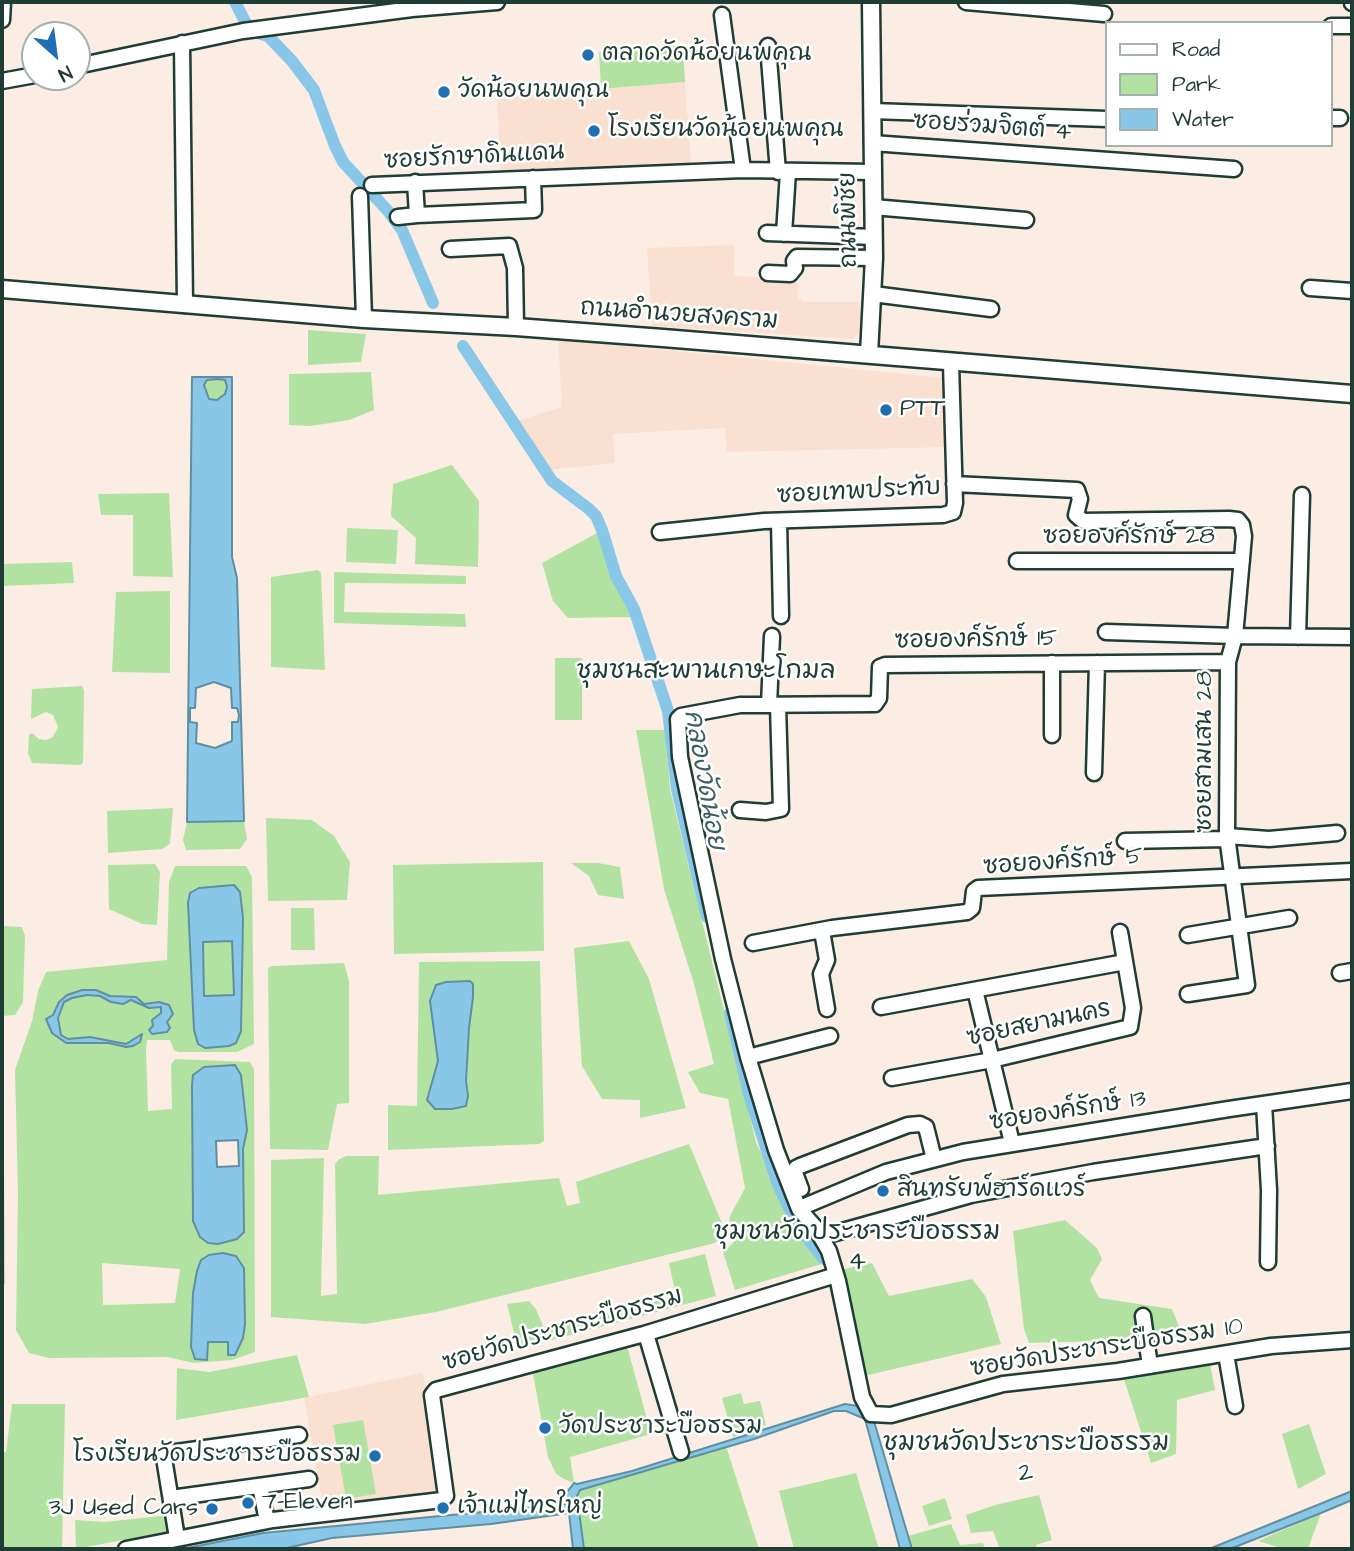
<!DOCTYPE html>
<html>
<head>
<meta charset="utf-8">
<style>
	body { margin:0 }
	#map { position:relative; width:1354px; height:1551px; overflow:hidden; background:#fcede4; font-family:"Architects Daughter",sans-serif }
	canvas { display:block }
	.frame { position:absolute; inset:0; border:4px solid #1f3d34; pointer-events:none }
	.legend { position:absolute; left:1105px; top:21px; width:228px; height:126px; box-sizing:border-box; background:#fff; border:2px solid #a5b1ae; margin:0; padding:9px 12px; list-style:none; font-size:21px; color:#1f3d34 }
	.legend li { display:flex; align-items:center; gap:14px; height:35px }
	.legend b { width:35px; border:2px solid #a5b1ae }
	.north { position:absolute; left:21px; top:21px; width:70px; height:70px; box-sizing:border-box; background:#fff; border:2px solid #a5b1ae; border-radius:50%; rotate:152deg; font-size:19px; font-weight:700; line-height:28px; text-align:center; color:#1f3d34 }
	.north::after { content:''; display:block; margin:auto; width:24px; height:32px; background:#1f6fb2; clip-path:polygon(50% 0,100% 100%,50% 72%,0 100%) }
</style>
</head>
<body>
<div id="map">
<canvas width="1354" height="1551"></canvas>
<div class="frame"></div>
<ul class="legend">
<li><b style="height:9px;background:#fff"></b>Road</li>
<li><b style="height:19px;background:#b2e2a2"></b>Park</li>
<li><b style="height:19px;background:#89c7e9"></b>Water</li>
</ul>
<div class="north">N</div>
</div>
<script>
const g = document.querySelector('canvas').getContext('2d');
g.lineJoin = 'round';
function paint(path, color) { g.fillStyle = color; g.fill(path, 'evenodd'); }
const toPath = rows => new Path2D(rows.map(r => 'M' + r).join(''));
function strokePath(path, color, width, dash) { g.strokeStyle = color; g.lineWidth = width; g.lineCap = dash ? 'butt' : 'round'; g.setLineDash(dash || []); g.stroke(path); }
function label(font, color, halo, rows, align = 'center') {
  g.font = font + ' "Architects Daughter","Playpen Sans Thai",sans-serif'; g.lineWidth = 5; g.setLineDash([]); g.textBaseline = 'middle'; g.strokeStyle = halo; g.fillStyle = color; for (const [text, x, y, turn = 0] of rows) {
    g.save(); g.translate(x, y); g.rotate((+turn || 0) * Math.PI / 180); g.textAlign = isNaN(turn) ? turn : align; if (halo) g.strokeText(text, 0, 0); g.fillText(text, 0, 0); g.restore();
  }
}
paint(toPath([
	[685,82,691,164,501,174,497,98],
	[734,245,734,276,797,279,798,297,803,302,863,302,860,331,853,339,652,326,647,248],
	[558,339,955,379,951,447,727,452,725,428,613,434,615,463,549,470,514,422,562,407],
	[422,1373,427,1389,441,1488,435,1495,323,1506,304,1398]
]), '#fae0d1');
paint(toPath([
	[683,46,685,82,601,89,599,52],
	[308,330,366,334,361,362,308,365],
	[371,372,374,410,349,420,311,426,289,425,289,374],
	[218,379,225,380,227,387,225,394,217,400,208,399,203,385,207,380],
	[452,465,479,501,478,567,415,564,416,538,391,516,393,484],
	[169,493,173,577,133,576,133,515,101,515,98,494],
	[347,528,398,530,396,564,346,562],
	[597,533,611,577,632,617,568,618,553,601,542,563],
	[72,562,74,583,2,586,2,564],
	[318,570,321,573,325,670,271,667,271,577],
	[334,572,466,576,466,584,345,583,344,612,465,614,466,627,334,623],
	[170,591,170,673,112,672,116,592],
	[555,658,582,658,582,720,555,720],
	[82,686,84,691,83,763,80,765,32,763,28,753,29,735,32,733,39,739,46,740,53,737,58,727,53,715,46,712,31,719,32,689],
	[636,730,665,730,670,789,756,1142,803,1243,825,1263,735,1290,723,1252,736,1240,729,1218,745,1188,728,1099,700,1093,688,1072,714,1064,694,984,664,889],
	[173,808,170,844,162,849,108,853,107,811],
	[266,818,312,820,334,836,350,862,347,900,268,901],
	[244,821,247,839,240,849,186,850,183,840,187,822],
	[543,862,544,951,394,954,393,865],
	[571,863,598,863,620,867,624,899,598,895,589,876],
	[155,864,160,872,157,925,142,924,109,909,108,865],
	[175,866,246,866,252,877,254,1044,237,1052,178,1052,174,1050,170,1040,147,1040,146,1051,148,1111,172,1109,171,1065,175,1059,250,1062,254,1069,255,1352,232,1360,194,1363,167,1357,49,1358,29,1353,16,1330,18,1194,15,1070,32,1021,38,991,46,972,167,960,169,882],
	[235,1065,241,1075,247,1130,243,1149,244,1232,193,1221],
	[201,1260,244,1268,245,1324,243,1338,228,1342,207,1342,191,1347,193,1293],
	[102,1263,180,1269,175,1303,103,1305],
	[291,908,314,908,315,950,291,950],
	[2,926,22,927,25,936,23,1002,15,1015,2,1016],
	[629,941,649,979,686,1108,640,1118,640,1100,602,1099,582,1066,574,948],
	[540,961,544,1141,539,1144,388,1150,388,1105,417,1106,419,962],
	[344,963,349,981,349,1103,337,1104,328,1150,270,1149,268,968,272,966],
	[689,1144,724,1228,724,1236,715,1243,436,1312,365,1324,271,1317,271,1160,324,1158,321,1296,337,1294,335,1164,338,1160,346,1156,379,1156,378,1195,559,1178,567,1206,580,1203,576,1182],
	[2,1161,4,1161,5,1284,2,1284],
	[1065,1220,1097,1248,1102,1259,1090,1280,1099,1298,1172,1309,1181,1331,1175,1339,1029,1343,1024,1329,1013,1231],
	[705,1254,716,1296,518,1349,507,1304,529,1301,536,1309,544,1328,676,1296,669,1263],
	[872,1263,889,1296,972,1279,986,1297,1001,1344,864,1376,840,1270],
	[626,1342,651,1434,570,1457,574,1483,564,1479,556,1474,548,1457,532,1368],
	[297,1355,309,1397,176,1420,177,1368,209,1372],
	[1209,1358,1215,1390,1177,1400,1176,1454,1151,1463,1122,1373],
	[741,1393,744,1404,760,1401,766,1425,733,1437,722,1398],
	[12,1404,65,1404,62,1549,2,1549,2,1452,6,1452],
	[363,1420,376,1494,346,1499,333,1425],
	[1309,1424,1326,1474,1298,1489,1282,1434],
	[726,1446,759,1549,584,1549,577,1496,580,1490],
	[856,1473,879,1549,794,1549,779,1491],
	[1039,1495,1052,1540,1036,1545,1037,1549,1000,1549,993,1531,971,1533,966,1515,995,1505],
	[945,1498,952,1519,929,1526,922,1506],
	[1321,1513,1308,1549,1284,1549,1258,1541],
	[169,1515,171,1531,76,1549,75,1520,105,1522],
	[951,1524,960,1545,983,1543,985,1549,912,1549,908,1536]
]), '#b2e2a2');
const water = toPath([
	[192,377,232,377,232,557,237,578,244,821,187,822,192,377],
	[218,379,225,380,227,387,225,394,217,400,209,399,204,385,207,380,218,379],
	[214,682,231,688,232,708,237,708,239,715,238,722,232,722,232,741,215,748,196,743,197,723,190,722,190,708,195,708,196,688,214,682],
	[234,885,240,892,243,918,241,1031,236,1043,229,1046,205,1048,198,1044,194,1030,188,903,190,893,199,888,234,885],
	[232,941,234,995,204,996,203,942,232,941],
	[470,981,473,984,473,997,469,1028,466,1081,468,1096,466,1106,452,1109,435,1109,427,1100,438,1061,430,1001,436,985,446,982,470,981],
	[82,990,96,990,110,996,136,997,144,1004,159,1002,169,1005,173,1014,167,1022,170,1028,167,1032,152,1034,149,1030,153,1026,152,1020,161,1013,161,1007,149,1008,131,1000,123,1004,111,1002,100,996,87,995,72,998,64,1002,58,1018,61,1035,68,1039,90,1037,126,1044,142,1034,140,1042,133,1046,126,1047,109,1043,66,1043,52,1033,46,1019,53,1015,59,1002,67,995,82,990],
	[235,1065,241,1075,247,1130,243,1149,244,1232,237,1239,218,1244,208,1243,200,1237,193,1221,192,1085,193,1075,204,1067,235,1065],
	[238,1140,239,1166,217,1167,216,1141,238,1140],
	[223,1253,236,1256,244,1268,245,1324,243,1338,235,1355,228,1355,228,1342,208,1342,207,1360,195,1359,191,1347,193,1293,197,1271,201,1260,209,1255,223,1253],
	[845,1404,864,1407,873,1418,912,1549,900,1549,865,1419,846,1411,834,1411,754,1439,580,1490,577,1496,584,1549,573,1549,569,1513,491,1524,332,1538,282,1549,182,1549,263,1533,566,1504,567,1492,574,1483,577,1484,632,1471,845,1404],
	[1352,1491,1352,1500,1321,1513,1230,1549,1209,1549,1352,1491]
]);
paint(water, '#89c7e9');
strokePath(water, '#5f90a1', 2);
strokePath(toPath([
	[235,2,249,29],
	[251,31,268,36,292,61,314,90,335,146,343,162,388,211,402,230,433,303],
	[463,346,552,481,589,509,596,516,602,530,616,576,634,609,668,711,677,789,707,917],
	[730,1013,750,1098,778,1185,798,1227,824,1259]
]), '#89c7e9', 12);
const minor = toPath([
	[966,2,1104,14],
	[1352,2,1352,3],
	[722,15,743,170],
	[2,20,3,2],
	[1331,26,1352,26],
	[182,43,185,305],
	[768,46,778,172],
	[77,66,243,31,412,9,497,2],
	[2,81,35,75],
	[872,111,1107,119],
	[1331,118,1340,118],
	[872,143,1234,169],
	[372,185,743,170,872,172],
	[360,196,364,319],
	[873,207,1026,220],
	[417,215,534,210,533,178],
	[398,217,417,215,415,182],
	[767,233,874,237],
	[784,234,788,172],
	[450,249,509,246,515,268,516,327],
	[768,273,790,274,795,268,794,261,797,257,874,258],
	[1310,288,1352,291],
	[873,294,991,309],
	[954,484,1077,490,1080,499,1076,515,1083,521,1229,519,1238,520,1242,525,1244,536,1235,636,1106,632],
	[779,521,781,616],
	[660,532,764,521,943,515,953,512,955,503,951,363],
	[1017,561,1242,561],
	[1298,637,1302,495],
	[1228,662,885,665,880,667,879,698,875,704,740,705,681,716,678,719,680,757,723,959,748,1057,776,1150,799,1209,815,1227,829,1251,838,1281,862,1397,871,1414,891,1415,1003,1384,1118,1371,1271,1346,1352,1340],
	[1052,663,1052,735],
	[769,705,772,636],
	[1094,773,1097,663],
	[740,810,766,812,781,809,778,705],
	[1227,836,1269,839,1337,833],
	[1125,841,1227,839],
	[822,931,827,960,821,974,827,1009],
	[1188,935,1289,918],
	[753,943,832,928,967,912,972,908,974,891,978,888,1352,871],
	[1340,973,1352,971],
	[975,990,1012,1143],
	[1188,994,1247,985,1227,836,1228,662,1235,636,1352,637],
	[881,1007,1125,962],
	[748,1057,830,1036],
	[892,1078,992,1060,1130,1027,1133,1008,1120,932],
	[1264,1104,1269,1190,1268,1262],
	[801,1189,795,1173,796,1168,800,1166,908,1125,920,1124,926,1127,934,1159],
	[802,1212,807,1205,886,1172,963,1152,1229,1109,1352,1091],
	[823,1240,828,1235,971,1195,1093,1172,1267,1146],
	[1143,1316,1150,1366],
	[646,1334,681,1452],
	[1226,1354,1235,1406],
	[260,1486,267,1521],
	[171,1498,309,1479],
	[177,1538,164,1458,169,1453,299,1435],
	[126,1549,273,1520,442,1500,446,1496,432,1395,436,1390,644,1334,836,1275]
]);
const tertiary = toPath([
	[2,289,364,319,516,327,663,338,1352,394],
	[869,354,874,258,871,2]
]);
strokePath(minor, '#1f3d34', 19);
strokePath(tertiary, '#1f3d34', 21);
strokePath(minor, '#fff', 14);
strokePath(tertiary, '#fff', 16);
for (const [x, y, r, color] of [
	[588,55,7,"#1f6fb2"],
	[444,92,7,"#1f6fb2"],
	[594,131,7,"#1f6fb2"],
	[886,410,7,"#1f6fb2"],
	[883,1191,7,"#1f6fb2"],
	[545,1428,7,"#1f6fb2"],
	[375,1456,7,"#1f6fb2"],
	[248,1503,7,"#1f6fb2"],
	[443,1508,7,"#1f6fb2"],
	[212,1509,7,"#1f6fb2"]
]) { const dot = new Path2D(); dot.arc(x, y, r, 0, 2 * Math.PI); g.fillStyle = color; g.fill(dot); strokePath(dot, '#fff', 2.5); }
label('24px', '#1f3d34', '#fff', [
	["ตลาดวัดน้อยนพคุณ",602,55],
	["วัดน้อยนพคุณ",458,92],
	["โรงเรียนวัดน้อยนพคุณ",608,131],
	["PTT",900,410],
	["สินทรัยพ์ฮาร์ดแวร์",897,1191],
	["วัดประชาระบือธรรม",559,1428],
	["โรงเรียนวัดประชาระบือธรรม",361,1456,"right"],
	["7-Eleven",262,1503],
	["เจ้าแม่ไทรใหญ่",457,1508],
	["3J Used Cars",198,1509,"right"]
], 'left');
label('24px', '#1f3d34', '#fff', [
	["ซอยร่วมจิตต์ 4",992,128,4],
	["ซอยรักษาดินแดน",474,158,-3],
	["ถนนพิชัย",850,220,-91],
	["ถนนอำนวยสงคราม",679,316,4],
	["ซอยเทพประทับ",859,493,-3],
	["ซอยองค์รักษ์ 28",1129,538],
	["ซอยองค์รักษ์ 15",976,641,-1],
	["ซอยสามเสน 28",1206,752,-90],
	["ซอยองค์รักษ์ 5",1063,863,-4],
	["ซอยสยามนคร",1039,1025,-12],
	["ซอยองค์รักษ์ 13",1068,1112,-9],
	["ซอยวัดประชาระบือธรรม",563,1331,-16],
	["ซอยวัดประชาระบือธรรม 10",1107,1349,-9]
]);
label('26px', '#1f3d34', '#fff', [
	["ชุมชนสะพานเกษะโกมล",706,673],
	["ชุมชนวัดประชาระบือธรรม",857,1234],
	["4",857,1264],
	["ชุมชนวัดประชาระบือธรรม",1026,1445],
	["2",1026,1475]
]);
label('italic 26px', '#3a6061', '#fff', [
	["คลองวัดน้อย",703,780,80]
]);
</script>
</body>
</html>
